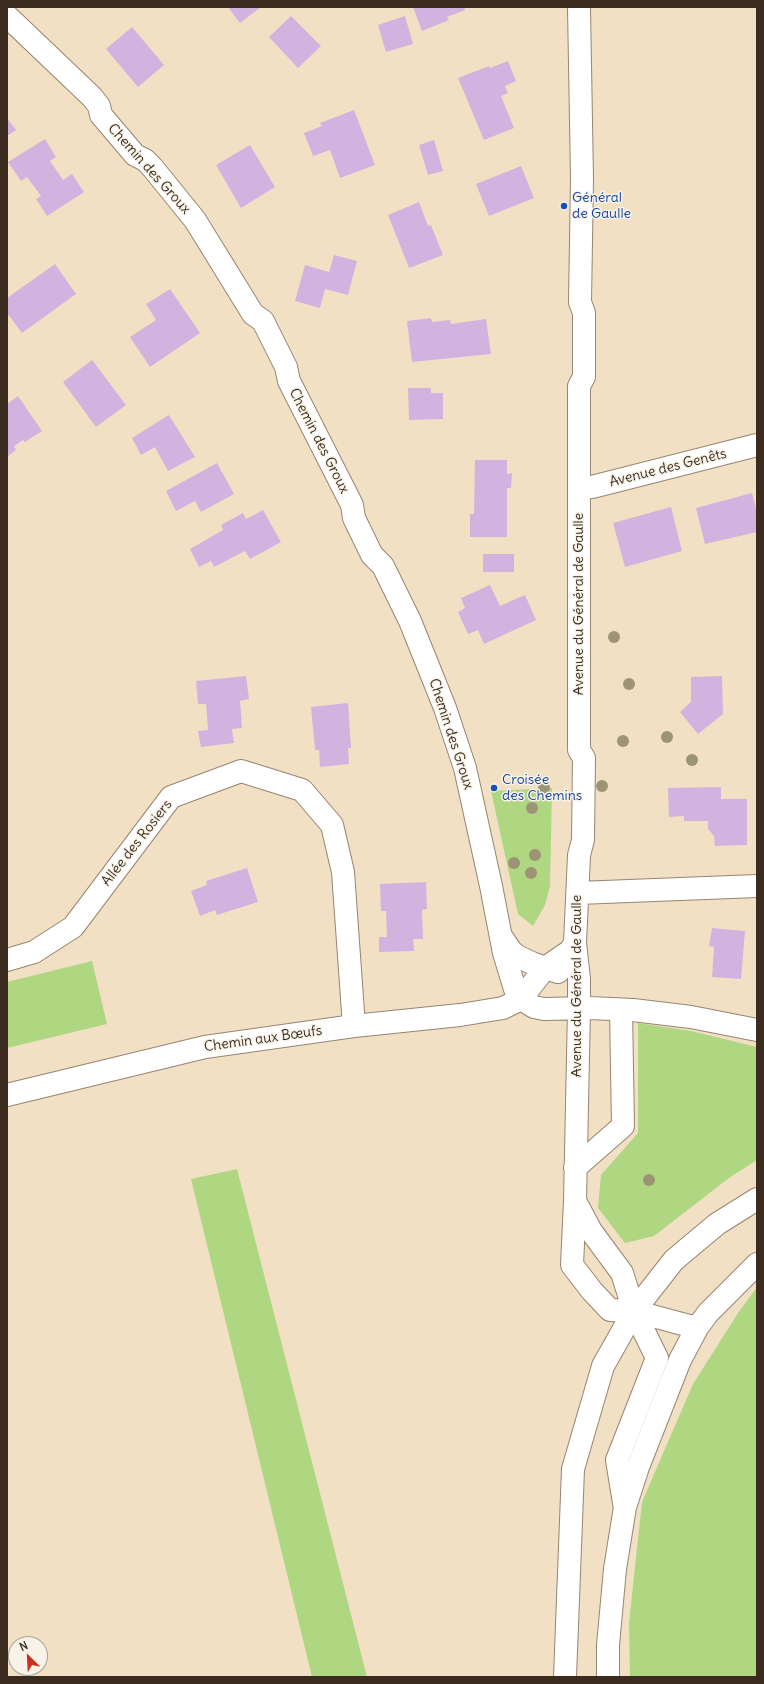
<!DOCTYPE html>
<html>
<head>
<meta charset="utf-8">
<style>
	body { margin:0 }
	#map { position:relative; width:764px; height:1684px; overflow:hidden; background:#f2e0c4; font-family:Delius,sans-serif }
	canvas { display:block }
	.frame { position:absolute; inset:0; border:8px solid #3b2a1e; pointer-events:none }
	.north { position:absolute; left:8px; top:1636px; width:40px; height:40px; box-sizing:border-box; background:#f7f3e8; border:1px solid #aca397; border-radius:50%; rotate:336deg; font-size:11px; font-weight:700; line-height:16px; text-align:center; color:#3b2a1e }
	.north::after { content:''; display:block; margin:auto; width:14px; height:18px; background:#c8321e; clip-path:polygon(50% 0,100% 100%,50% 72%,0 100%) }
</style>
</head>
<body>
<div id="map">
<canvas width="764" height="1684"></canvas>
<div class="frame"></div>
<div class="north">N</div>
</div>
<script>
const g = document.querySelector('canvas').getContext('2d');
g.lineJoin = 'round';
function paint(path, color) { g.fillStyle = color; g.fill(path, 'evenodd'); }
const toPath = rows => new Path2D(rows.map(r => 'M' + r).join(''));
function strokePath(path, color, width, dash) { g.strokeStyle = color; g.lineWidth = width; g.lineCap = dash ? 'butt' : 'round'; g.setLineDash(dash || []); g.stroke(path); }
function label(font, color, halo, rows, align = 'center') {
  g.font = font + ' Delius,sans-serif'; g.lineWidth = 3; g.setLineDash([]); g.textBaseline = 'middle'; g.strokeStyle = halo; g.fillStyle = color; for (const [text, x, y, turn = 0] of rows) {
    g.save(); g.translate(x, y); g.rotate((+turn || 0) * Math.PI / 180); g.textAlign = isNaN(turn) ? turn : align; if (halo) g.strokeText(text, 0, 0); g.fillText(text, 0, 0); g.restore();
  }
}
paint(toPath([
	[552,788,550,886,545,905,533,926,518,914,491,791],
	[92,961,107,1024,7,1048,7,982],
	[638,1023,691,1031,757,1047,757,1160,729,1178,654,1236,625,1243,598,1208,601,1175,638,1133],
	[237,1169,367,1677,312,1677,191,1179],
	[757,1287,757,1677,630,1677,629,1623,642,1502,693,1384,738,1313]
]), '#afd782');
paint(toPath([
	[228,7,261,7,240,23],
	[413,7,464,7,465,10,447,17,449,20,422,31],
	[291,16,321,46,298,68,269,37],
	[405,16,413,44,386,52,378,25],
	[132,27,164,65,138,87,106,49],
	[508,61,516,81,505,86,508,93,501,96,514,128,484,140,458,78,489,66,490,68],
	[354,110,375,165,340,178,330,150,313,156,304,133,322,126,320,123],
	[7,118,16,130,7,136],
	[45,139,56,157,50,161,63,180,72,174,84,192,47,216,36,199,41,196,27,177,21,181,8,162],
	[434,140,443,171,428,175,419,145],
	[250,145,275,187,241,208,216,165],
	[521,166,534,198,489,216,476,184],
	[419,202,428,226,431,225,443,255,409,268,388,215],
	[334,255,357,261,348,295,325,289,320,308,295,301,305,265,329,272],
	[55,264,76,294,22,333,7,313,7,298],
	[170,289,200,333,150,367,130,337,156,320,146,304],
	[431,318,432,322,450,320,451,324,486,319,491,354,412,362,407,321],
	[92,360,126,405,96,427,63,382],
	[408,388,431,388,431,393,443,393,443,419,409,420],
	[18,396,42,431,25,442,23,440,14,446,16,450,7,457,7,404],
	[169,415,195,457,168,471,155,447,141,455,132,438],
	[475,460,507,460,507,474,512,473,511,488,507,488,507,537,470,537,470,514,474,514],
	[217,463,234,494,201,512,195,501,176,511,166,491],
	[752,493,757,513,757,532,705,544,696,508],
	[671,507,682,551,625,567,613,523],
	[263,510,281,542,250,559,245,551,214,567,211,561,199,567,190,549,223,530,221,525,243,513,246,519],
	[483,554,514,554,514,572,483,572],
	[490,585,500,606,525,595,536,620,484,644,478,630,468,634,458,612,465,608,461,598],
	[246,676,249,699,240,701,242,728,232,729,234,743,201,747,198,731,208,730,206,704,198,704,196,681],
	[722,676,723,714,698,734,680,712,691,702,691,677],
	[348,703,351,748,348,748,349,764,320,767,319,750,315,750,311,707],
	[721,787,721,799,747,799,747,845,715,846,714,836,708,829,708,821,684,821,684,816,669,817,668,788],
	[247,868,258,902,217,915,215,910,200,916,191,891,207,885,206,881],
	[426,882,427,909,422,910,423,939,413,939,414,951,379,952,379,937,387,937,386,911,381,911,380,884],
	[712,928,745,931,741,979,712,977,714,947,709,946]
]), '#d4b2df');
const minor = toPath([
	[7,16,92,97,99,106,101,115,135,155,145,160,152,167,195,220,253,314,263,321,286,367,289,381,352,505,354,518,372,555,383,566,410,621,445,708,465,768,491,886,504,953,515,989,521,999,534,1007,544,1009,590,1008,633,1010,691,1017,757,1030],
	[579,489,592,487,757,445],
	[578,893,757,886],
	[503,939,511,951,517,956,534,964,558,972],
	[7,960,34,952,73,927,171,797,241,771,302,790,332,825,343,872,354,1026],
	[7,1095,205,1047,354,1026,460,1015,503,1008,521,999,545,968,570,951,575,943],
	[575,1168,623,1126,621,1010],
	[575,1201,591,1231,622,1273,634,1311,610,1310,592,1291,572,1265,575,1201,579,1009,579,979,575,943,579,855,583,840,584,758,579,750,579,386,584,377,584,313,580,302,582,179,579,7]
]);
const major = toPath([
	[634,1311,697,1328],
	[624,1503,617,1460,657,1358,634,1311],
	[565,1677,573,1469,603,1366,634,1311,674,1260,717,1224,757,1199],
	[608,1677,608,1645,615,1569,625,1507,638,1467,680,1360,697,1328,708,1313,757,1264]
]);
strokePath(minor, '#968571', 24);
strokePath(major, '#968571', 24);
strokePath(minor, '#fff', 22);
strokePath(major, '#fff', 22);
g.fillStyle = '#9d9476';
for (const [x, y] of [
	[614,637],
	[629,684],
	[667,737],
	[623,741],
	[692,760],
	[602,786],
	[544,788],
	[532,808],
	[535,855],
	[514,863],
	[531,873],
	[649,1180]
]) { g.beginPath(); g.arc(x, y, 6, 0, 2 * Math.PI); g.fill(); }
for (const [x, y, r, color] of [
	[564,206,4,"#1a4fb4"],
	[494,788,4,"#1a4fb4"]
]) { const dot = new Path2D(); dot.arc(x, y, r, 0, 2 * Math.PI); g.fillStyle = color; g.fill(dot); strokePath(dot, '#f7f3e8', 1.5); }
label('14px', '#3b2a1e', '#f7f3e8', [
	["Chemin des Groux",149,169,48],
	["Chemin des Groux",319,441,63],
	["Avenue des Genêts",668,468,-14],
	["Avenue du Général de Gaulle",579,604,-90],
	["Chemin des Groux",451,734,72],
	["Allée des Rosiers",137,843,-52],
	["Avenue du Général de Gaulle",577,986,-90],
	["Chemin aux Bœufs",263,1039,-8]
]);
label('14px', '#164399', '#f7f3e8', [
	["Général",572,198],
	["de Gaulle",572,214],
	["Croisée",502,780],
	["des Chemins",502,796]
], 'left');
</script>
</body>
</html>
